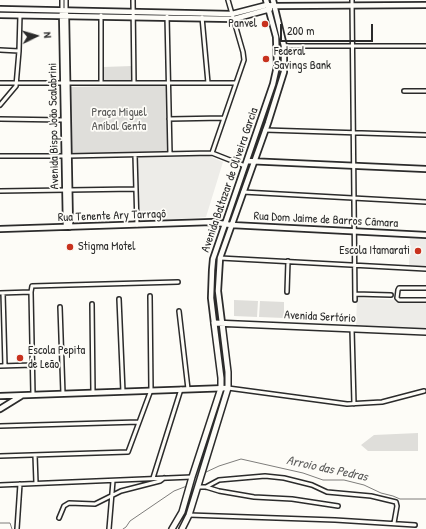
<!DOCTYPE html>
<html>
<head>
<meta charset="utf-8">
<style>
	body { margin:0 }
	#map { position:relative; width:426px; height:529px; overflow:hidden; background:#fdfcf7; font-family:"Patrick Hand",sans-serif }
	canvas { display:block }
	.north { position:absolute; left:16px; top:16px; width:40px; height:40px; -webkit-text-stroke:3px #fdfcf7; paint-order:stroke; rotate:85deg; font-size:11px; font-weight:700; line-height:16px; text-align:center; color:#2b2b2b }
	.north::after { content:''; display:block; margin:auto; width:14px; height:18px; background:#2b2b2b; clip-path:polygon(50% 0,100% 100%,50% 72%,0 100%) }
	.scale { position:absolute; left:280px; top:24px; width:93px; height:18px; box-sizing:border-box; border:2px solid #2b2b2b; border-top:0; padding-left:5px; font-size:12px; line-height:14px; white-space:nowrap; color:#2b2b2b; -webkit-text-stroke:3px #fdfcf7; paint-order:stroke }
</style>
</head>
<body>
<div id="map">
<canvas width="426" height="529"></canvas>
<div class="north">N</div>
<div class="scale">200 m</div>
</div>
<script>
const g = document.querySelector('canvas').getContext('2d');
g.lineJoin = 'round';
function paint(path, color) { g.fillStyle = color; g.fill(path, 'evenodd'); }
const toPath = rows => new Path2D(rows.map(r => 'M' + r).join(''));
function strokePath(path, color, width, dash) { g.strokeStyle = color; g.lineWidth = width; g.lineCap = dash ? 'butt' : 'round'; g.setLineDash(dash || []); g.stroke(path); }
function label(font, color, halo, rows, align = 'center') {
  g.font = font + ' "Patrick Hand",sans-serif'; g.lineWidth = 3.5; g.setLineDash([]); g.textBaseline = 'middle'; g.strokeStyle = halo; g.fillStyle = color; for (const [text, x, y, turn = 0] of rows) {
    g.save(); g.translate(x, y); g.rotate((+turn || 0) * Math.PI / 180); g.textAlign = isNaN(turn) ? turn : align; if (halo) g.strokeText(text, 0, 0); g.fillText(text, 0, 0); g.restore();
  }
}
paint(toPath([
	[209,156,223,162,206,217,139,222,137,157],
	[410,235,426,236,426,267,409,266],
	[357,298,426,301,426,329,356,326]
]), '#edece8');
paint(toPath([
	[132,66,132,82,103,83,103,67],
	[166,85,169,152,71,154,70,87],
	[234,300,258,301,257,317,234,316],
	[260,301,284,302,284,318,259,317],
	[418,433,418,451,368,451,361,445,374,435]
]), '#dfdeda');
strokePath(toPath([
	[204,473,219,466,241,459,303,473,323,480,344,480,364,485,381,493,393,496,400,499,426,499],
	[0,523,10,523,12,529],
	[123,529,126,527,130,521,174,491,187,486]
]), '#7e7d7b', 1);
const street = toPath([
	[62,0,62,10],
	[66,0,66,10],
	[133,0,134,83],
	[352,0,355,300],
	[101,15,101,83],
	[167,16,170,154],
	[202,17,208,83],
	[284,46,426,46],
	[0,50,19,51],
	[0,83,236,83],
	[404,91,426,91],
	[0,105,16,86,19,51,20,15],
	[0,119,64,120],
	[169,119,224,118],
	[265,130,426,135],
	[212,153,244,60,243,52,228,0],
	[135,155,137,225],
	[0,156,68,156,212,153,245,166],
	[0,191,136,189],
	[243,192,426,202],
	[220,258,426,269],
	[426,288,399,288,398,290,397,298,399,300,426,300],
	[287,292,288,261],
	[0,293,31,292],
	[3,293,5,366],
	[355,294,391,295],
	[119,299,123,392],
	[92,304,93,393],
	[60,307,63,394],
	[179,311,188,389],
	[352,329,354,404],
	[0,366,33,365],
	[228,388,347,404,382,402,424,391],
	[33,395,31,292,32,286,178,282],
	[0,426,139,422],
	[35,455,36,483],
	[0,456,128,452,151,390,150,296],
	[153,478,181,389],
	[0,485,192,477],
	[198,487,206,487,219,491,254,497,292,499,338,506],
	[206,487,219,480,265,476,284,478,312,485,327,492,371,496,396,502,397,506,394,523],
	[189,515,335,520,415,525],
	[59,518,64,506,69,503,95,504,121,491,160,481,164,478],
	[17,529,20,484],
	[109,529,113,481]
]);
const secondary = toPath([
	[0,9,232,14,267,5,275,6,426,5],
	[62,13,66,227],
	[66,14,70,227],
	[0,15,234,19,270,9],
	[247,161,426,169],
	[0,229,212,222,231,225,426,235],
	[214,323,211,298,212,270,213,259,273,84,277,66,276,37,266,0],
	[222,323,218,291,220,258,268,123,284,72,284,46,273,0],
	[0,396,228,388],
	[0,409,21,396]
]);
const primary = toPath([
	[172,529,182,512,192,477,221,388,221,378,214,323,426,332],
	[182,529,189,515,228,388,228,372,222,323]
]);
strokePath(street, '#2b2b2b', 6);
strokePath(secondary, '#2b2b2b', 8);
strokePath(primary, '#2b2b2b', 8);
strokePath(street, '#fdfcf7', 3);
strokePath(secondary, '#fdfcf7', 4.5);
strokePath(primary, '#fdfcf7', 5);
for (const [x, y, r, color] of [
	[265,24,4,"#c8321e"],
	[266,59,4,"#c8321e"],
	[70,247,4,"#c8321e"],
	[418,251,4,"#c8321e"],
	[20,358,4,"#c8321e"]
]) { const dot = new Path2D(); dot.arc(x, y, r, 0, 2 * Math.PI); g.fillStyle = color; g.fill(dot); strokePath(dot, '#fdfcf7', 1.5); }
label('12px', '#2b2b2b', '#fdfcf7', [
	["Panvel",257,24,"right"],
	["Federal",274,52],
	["Savings Bank",274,66],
	["Stigma Motel",78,247],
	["Escola Itamarati",410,251,"right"],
	["Escola Pepita",28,351],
	["de Leão",28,365]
], 'left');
label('12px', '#585857', '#fdfcf7', [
	["Praça Miguel",119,113],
	["Aníbal Genta",119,127]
]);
label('12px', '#2b2b2b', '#fdfcf7', [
	["Avenida Bispo João Scalabrini",54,126,-91],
	["Avenida Baltazar de Oliveira Garcia",230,180,-71],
	["Rua Tenente Ary Tarragô",112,216,-2],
	["Rua Dom Jaime de Barros Câmara",326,220,3],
	["Avenida Sertório",320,317,3]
]);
label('italic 13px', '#5b5b5a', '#fdfcf7', [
	["Arroio das Pedras",327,469,12]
]);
</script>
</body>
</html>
